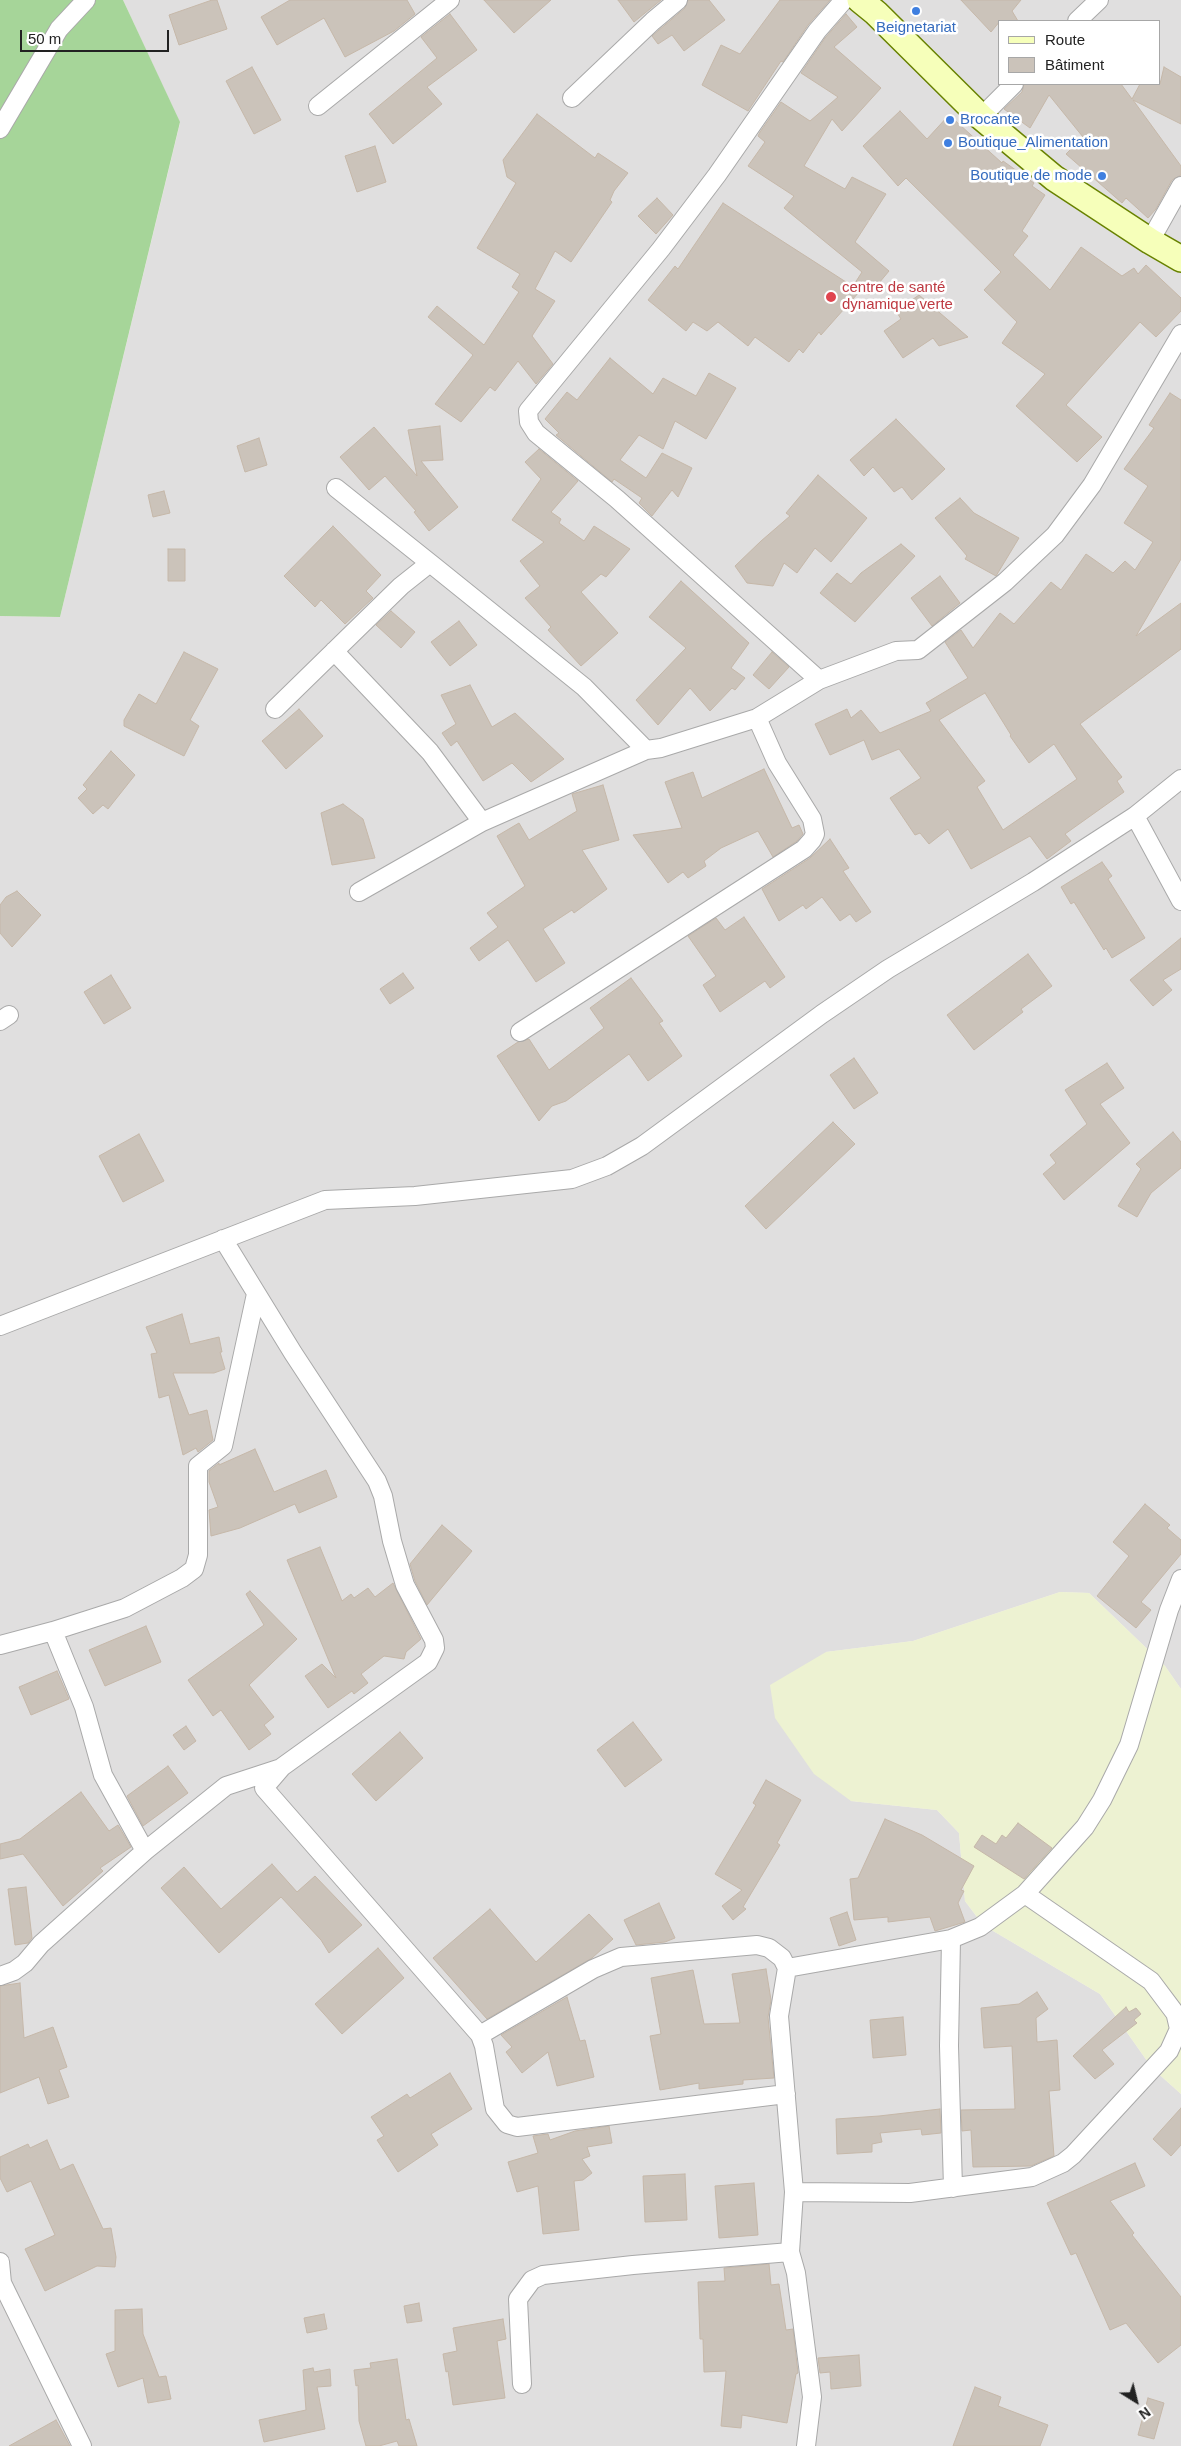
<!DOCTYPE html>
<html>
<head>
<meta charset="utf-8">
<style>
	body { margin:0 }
	#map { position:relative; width:1181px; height:2446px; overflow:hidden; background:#f3f0e8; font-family:Helvetica,sans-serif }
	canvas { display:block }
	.legend { position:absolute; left:998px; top:20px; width:162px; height:65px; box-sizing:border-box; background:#fff; border:1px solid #a7a7a7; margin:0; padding:6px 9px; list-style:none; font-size:15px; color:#222 }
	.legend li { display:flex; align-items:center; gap:10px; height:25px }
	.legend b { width:25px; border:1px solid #a7a7a7 }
	.north { position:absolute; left:1111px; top:2376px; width:50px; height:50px; -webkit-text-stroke:4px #fff; paint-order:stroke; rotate:144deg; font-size:14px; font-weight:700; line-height:20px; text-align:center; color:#222 }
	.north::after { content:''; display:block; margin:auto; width:18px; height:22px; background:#222; clip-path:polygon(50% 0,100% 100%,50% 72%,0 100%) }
	.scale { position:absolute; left:20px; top:30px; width:149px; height:22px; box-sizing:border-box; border:2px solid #222; border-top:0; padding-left:6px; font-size:15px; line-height:18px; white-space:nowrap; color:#222; -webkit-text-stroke:4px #fff; paint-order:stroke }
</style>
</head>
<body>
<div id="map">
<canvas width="1181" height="2446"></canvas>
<ul class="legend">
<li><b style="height:6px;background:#f6ffba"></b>Route</li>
<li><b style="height:14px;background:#cbc3ba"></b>Bâtiment</li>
</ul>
<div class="north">N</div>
<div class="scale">50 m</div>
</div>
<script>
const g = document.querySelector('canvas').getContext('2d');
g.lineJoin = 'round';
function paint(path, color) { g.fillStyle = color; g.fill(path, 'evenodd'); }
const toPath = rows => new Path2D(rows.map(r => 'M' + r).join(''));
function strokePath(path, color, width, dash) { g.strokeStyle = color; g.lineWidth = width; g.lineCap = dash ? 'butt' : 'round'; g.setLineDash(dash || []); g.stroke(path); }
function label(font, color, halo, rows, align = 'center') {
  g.font = font + ' Helvetica,sans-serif'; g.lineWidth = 5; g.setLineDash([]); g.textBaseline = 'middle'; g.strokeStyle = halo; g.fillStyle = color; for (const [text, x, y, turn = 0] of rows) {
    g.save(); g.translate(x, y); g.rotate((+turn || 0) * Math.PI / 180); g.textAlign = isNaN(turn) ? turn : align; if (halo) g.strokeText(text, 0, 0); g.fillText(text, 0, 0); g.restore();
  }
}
paint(toPath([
	[123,0,1181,0,1181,1689,1165,1666,1089,1593,1060,1592,913,1641,826,1652,851,1801,937,1810,959,1833,965,1901,983,1925,1100,1994,1152,2068,1181,2094,1181,2446,0,2446,0,616,60,617,180,123],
	[1000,21,1160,21,1160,84,1000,84]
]), '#e0dfdf');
paint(toPath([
	[1060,1592,1089,1593,1165,1666,1181,1689,1181,2094,1152,2068,1100,1994,983,1925,965,1901,959,1833,937,1810,851,1801,814,1774,775,1718,770,1685,826,1652,913,1641]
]), '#edf2d2');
paint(toPath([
	[0,0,123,0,180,122,60,617,0,616]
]), '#a6d599');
const building = toPath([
	[212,0,217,0,227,29,179,45,169,15,212,0],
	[290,0,407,0,415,14,394,31,345,57,324,18,277,45,261,17,290,0],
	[484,0,551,0,514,33,484,0],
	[618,0,661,0,634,22,618,0],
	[688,0,709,0,725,20,684,51,672,35,658,44,652,36,685,8,688,0],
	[780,0,830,0,808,25,783,62,781,61,748,111,702,85,721,45,740,54,780,0],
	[961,0,1021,0,1012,11,1018,21,1000,21,991,32,961,0],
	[450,14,477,50,427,87,442,104,393,144,369,114,437,58,421,37,450,14],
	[846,14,857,27,834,47,881,88,842,131,832,119,804,166,845,189,852,177,886,194,855,242,889,271,869,295,855,283,862,272,784,208,794,196,748,166,765,142,758,136,760,132,781,102,810,121,838,97,801,73,825,38,846,14],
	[252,67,281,120,254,134,226,81,252,67],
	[1164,67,1181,77,1181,124,1133,100,1181,166,1181,175,1172,180,1156,209,1148,218,1126,198,1122,203,1066,154,1083,137,1049,95,1030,128,1004,109,1022,92,1024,84,1121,84,1132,99,1140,84,1160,84,1164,67],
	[900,111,927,139,949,115,1002,163,1003,161,1034,183,1032,186,1045,195,1022,231,1028,236,1013,255,1050,290,1081,247,1122,276,1134,268,1138,274,1146,265,1181,298,1181,311,1156,337,1140,322,1066,405,1102,437,1077,462,1016,406,1045,374,1002,343,1017,322,984,290,1001,272,906,178,898,186,863,146,900,111],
	[537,114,595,158,598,153,628,173,614,191,610,200,612,202,571,262,555,251,535,289,555,301,532,336,553,364,536,384,518,361,495,391,490,387,461,422,435,404,473,355,428,317,437,306,484,345,519,292,512,287,520,274,477,248,516,183,507,177,503,160,537,114],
	[375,146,386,182,357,192,345,156,375,146],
	[657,198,673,215,656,234,638,216,657,198],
	[723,203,860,291,821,335,819,332,803,353,799,349,789,362,755,337,748,346,718,322,707,331,693,322,686,331,648,300,675,266,678,269,723,203],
	[919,295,968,337,939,346,933,338,903,358,884,331,901,319,896,311,919,295],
	[610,358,653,394,663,378,696,396,709,373,736,388,706,439,675,421,663,449,639,435,620,460,646,478,662,453,692,468,678,497,672,490,652,516,639,503,642,498,614,479,612,482,556,435,559,433,545,419,567,392,577,400,610,358],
	[1170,393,1181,400,1181,559,1136,636,1181,603,1181,649,1080,724,1122,777,1117,781,1124,792,1065,834,1071,841,1047,859,1030,836,971,869,948,829,929,844,920,833,915,835,890,798,921,778,899,749,872,760,864,740,830,755,815,724,847,709,851,718,861,710,880,733,931,711,926,703,968,678,945,642,961,630,973,648,1000,613,1014,624,1051,582,1061,590,1086,554,1113,573,1125,561,1135,570,1153,542,1124,523,1148,486,1124,469,1154,428,1149,425,1170,393],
	[985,693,1011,735,1010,736,1029,763,1054,744,1077,779,1003,830,977,787,985,781,939,720,985,693],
	[896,419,945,469,912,500,902,487,894,492,873,467,864,476,850,460,896,419],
	[440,426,443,460,421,461,458,507,429,531,414,512,416,511,385,476,369,490,340,457,374,427,417,476,408,430,440,426],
	[259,438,267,465,245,472,237,446,259,438],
	[539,449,578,481,551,512,561,519,559,523,584,541,594,526,630,549,606,577,601,574,581,592,618,633,581,666,548,630,551,627,525,598,540,586,520,561,544,542,512,520,541,479,525,462,539,449],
	[818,475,867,518,831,562,815,548,797,573,784,563,773,586,747,583,735,566,761,541,790,516,786,513,818,475],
	[164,491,170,513,153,517,148,495,164,491],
	[960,498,974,513,1019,538,996,576,965,559,967,556,935,518,960,498],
	[333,526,381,575,366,591,373,598,345,624,321,600,315,607,284,576,333,526],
	[901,544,915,556,855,622,820,593,837,573,851,584,861,573,901,544],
	[168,549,185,549,185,581,168,581,168,549],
	[940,576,960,603,932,626,911,598,940,576],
	[681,581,749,643,731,668,745,678,735,690,732,688,710,711,690,688,658,725,636,700,686,648,649,617,681,581],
	[391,611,415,632,401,648,376,625,391,611],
	[459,621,477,645,450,666,431,642,459,621],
	[184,652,218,669,190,720,199,726,184,756,124,726,124,720,139,694,156,704,184,652],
	[772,652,789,667,769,689,753,675,772,652],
	[470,685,492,727,515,713,564,759,531,782,512,763,483,781,457,741,451,746,442,733,456,724,441,695,470,685],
	[299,709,323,736,286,769,262,741,299,709],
	[111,751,135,775,108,809,103,805,93,814,78,798,87,789,83,785,111,751],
	[764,769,792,828,799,825,803,834,797,841,773,857,758,831,721,848,704,861,706,866,688,878,683,872,668,883,633,835,682,828,665,782,693,772,702,798,764,769],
	[603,785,619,840,582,850,607,889,574,913,572,910,543,929,565,963,536,982,508,940,479,961,470,948,498,927,487,913,525,886,497,836,519,823,529,840,577,811,572,794,603,785],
	[343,804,363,819,375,858,332,865,321,813,343,804],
	[830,839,849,868,843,871,871,912,856,922,850,914,840,921,822,897,806,909,803,905,779,921,762,889,810,858,830,839],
	[1102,862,1112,876,1108,879,1145,938,1112,958,1106,948,1104,950,1074,902,1071,904,1061,887,1102,862],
	[17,891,41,915,12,947,0,933,0,905,6,897,17,891],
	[744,917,785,977,770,988,765,981,720,1012,703,985,716,976,688,936,716,918,725,930,744,917],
	[1181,938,1181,969,1163,980,1172,990,1153,1006,1130,980,1181,938],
	[1028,954,1052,986,1021,1009,1023,1012,974,1050,947,1015,1028,954],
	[403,973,414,988,390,1004,380,989,403,973],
	[111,975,131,1008,104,1024,84,992,111,975],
	[631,978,663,1021,659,1023,682,1056,648,1081,629,1054,566,1101,552,1106,539,1121,497,1056,518,1042,529,1039,549,1070,604,1028,590,1008,631,978],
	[854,1058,878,1093,854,1109,830,1075,854,1058],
	[1107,1063,1124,1088,1100,1104,1130,1143,1064,1200,1043,1174,1056,1163,1050,1155,1087,1124,1065,1090,1107,1063],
	[833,1122,855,1144,766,1229,745,1206,833,1122],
	[1173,1132,1181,1142,1181,1168,1151,1193,1137,1217,1118,1206,1141,1169,1136,1164,1173,1132],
	[139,1134,164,1181,123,1202,99,1156,139,1134],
	[182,1314,190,1344,219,1337,222,1352,220,1352,225,1369,214,1373,173,1373,189,1415,207,1410,213,1440,198,1452,196,1448,183,1455,169,1395,159,1398,151,1354,157,1353,146,1327,182,1314],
	[255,1449,274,1492,326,1470,337,1497,299,1513,295,1504,240,1528,211,1536,209,1510,218,1507,209,1482,209,1471,219,1463,219,1465,255,1449],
	[1145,1504,1170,1525,1167,1528,1181,1540,1181,1554,1141,1602,1151,1610,1136,1628,1097,1596,1129,1556,1113,1542,1145,1504],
	[442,1525,472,1551,427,1605,415,1581,410,1564,442,1525],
	[320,1547,342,1601,351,1594,354,1598,368,1588,375,1597,393,1583,421,1639,406,1652,404,1659,384,1656,361,1674,368,1683,354,1694,352,1691,328,1708,305,1676,322,1664,336,1678,287,1560,320,1547],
	[250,1591,297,1639,249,1685,274,1717,264,1725,271,1734,249,1750,221,1710,213,1716,188,1680,264,1625,246,1594,250,1591],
	[146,1626,161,1662,105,1686,89,1650,146,1626],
	[57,1671,69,1699,31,1715,19,1687,57,1671],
	[633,1722,662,1760,625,1787,597,1750,633,1722],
	[186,1726,196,1741,184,1750,173,1735,186,1726],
	[400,1732,423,1758,376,1801,352,1774,400,1732],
	[168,1766,188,1793,143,1826,127,1796,168,1766],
	[766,1780,801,1800,777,1843,780,1845,743,1907,746,1909,733,1920,722,1906,742,1890,715,1874,756,1805,753,1803,766,1780],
	[81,1792,109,1831,118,1825,131,1847,100,1868,103,1871,63,1906,23,1854,0,1859,0,1844,20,1839,81,1792],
	[885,1819,922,1835,974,1866,961,1890,964,1891,958,1903,965,1922,935,1931,930,1917,888,1922,888,1917,854,1920,850,1879,858,1878,885,1819],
	[1018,1823,1052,1848,1024,1879,974,1847,982,1835,996,1844,1002,1835,1006,1838,1018,1823],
	[272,1864,297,1892,315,1876,362,1925,329,1953,321,1940,281,1897,219,1953,161,1888,184,1867,221,1909,272,1864],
	[26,1887,32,1938,28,1943,15,1945,8,1889,26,1887],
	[659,1903,675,1938,665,1942,636,1945,624,1920,659,1903],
	[490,1909,536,1962,589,1914,613,1939,592,1958,487,2019,433,1958,490,1909],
	[847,1912,856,1940,839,1946,830,1918,847,1912],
	[378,1948,404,1978,342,2034,315,2004,378,1948],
	[766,1969,771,2000,768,2017,774,2078,743,2080,743,2084,699,2089,699,2083,660,2090,650,2036,661,2034,651,1978,693,1970,704,2024,740,2023,732,1974,766,1969],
	[20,1983,24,2038,53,2027,67,2067,59,2070,69,2097,48,2104,39,2077,0,2093,0,1986,20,1983],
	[1037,1992,1048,2009,1036,2018,1037,2042,1057,2040,1060,2090,1049,2091,1054,2156,1031,2166,973,2167,971,2130,962,2131,961,2110,1015,2109,1012,2046,984,2048,981,2008,1019,2004,1037,1992],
	[567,1997,580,2041,585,2040,594,2077,557,2086,548,2052,522,2073,506,2052,512,2047,501,2035,567,1997],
	[1126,2007,1129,2012,1136,2008,1141,2014,1134,2020,1137,2023,1102,2050,1114,2064,1095,2079,1073,2056,1126,2007],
	[903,2017,906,2055,873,2058,870,2020,903,2017],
	[450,2073,472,2109,431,2134,438,2145,398,2172,377,2140,384,2136,371,2117,407,2094,410,2098,450,2073],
	[1181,2108,1181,2145,1171,2156,1153,2139,1181,2108],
	[940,2109,941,2133,922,2135,921,2129,880,2133,882,2142,872,2144,872,2152,837,2154,836,2119,879,2116,940,2109],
	[609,2126,612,2143,587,2147,590,2156,582,2159,592,2173,583,2180,574,2181,579,2230,543,2234,538,2186,517,2192,508,2162,538,2153,533,2136,548,2134,550,2140,575,2131,609,2126],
	[47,2140,60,2170,73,2164,103,2229,111,2228,116,2257,115,2267,97,2266,45,2291,25,2249,55,2235,31,2181,7,2192,0,2178,0,2157,28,2144,30,2148,47,2140],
	[1135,2163,1145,2186,1110,2201,1134,2233,1132,2235,1181,2297,1181,2345,1158,2363,1126,2323,1110,2330,1076,2253,1071,2255,1047,2203,1135,2163],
	[685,2174,687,2220,645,2222,643,2176,685,2174],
	[754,2183,758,2235,719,2238,715,2186,754,2183],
	[769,2264,771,2285,779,2284,786,2330,793,2329,798,2373,796,2374,787,2423,742,2415,741,2428,721,2426,726,2371,704,2372,703,2339,700,2339,698,2282,725,2281,724,2268,769,2264],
	[419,2303,422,2321,407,2323,404,2306,419,2303],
	[142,2309,143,2334,159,2377,166,2376,171,2399,148,2403,143,2378,118,2387,106,2354,115,2351,115,2310,142,2309],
	[324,2314,327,2329,307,2333,304,2318,324,2314],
	[503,2319,506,2339,497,2341,505,2398,453,2405,448,2371,446,2372,443,2354,457,2351,453,2328,503,2319],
	[859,2355,861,2386,831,2389,830,2372,820,2373,818,2358,859,2355],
	[397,2359,406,2420,409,2419,417,2446,399,2446,397,2441,379,2446,366,2446,359,2421,358,2385,356,2386,354,2370,371,2368,370,2363,397,2359],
	[313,2368,314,2372,330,2369,331,2386,317,2387,325,2429,264,2442,259,2420,306,2410,303,2370,313,2368],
	[975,2387,1001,2397,998,2406,1048,2425,1040,2446,953,2446,975,2387],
	[1148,2398,1164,2403,1154,2439,1138,2435,1148,2398],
	[56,2420,70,2446,9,2446,56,2420]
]);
paint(building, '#cbc3ba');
strokePath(building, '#c6b8a9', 1);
const street = toPath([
	[1077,21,1099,0],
	[572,98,653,21,678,0],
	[318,106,450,0],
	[981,117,1014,84],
	[0,129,59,29,86,0],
	[1150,241,1181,186],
	[336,488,430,563],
	[334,651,430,752,482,822],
	[819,680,617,499,536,433,529,422,528,411,661,249,717,175,817,31,844,0],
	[275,709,401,586,430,563,584,687,646,750,661,748,757,718,819,680,896,651,918,650,1005,582,1055,535,1092,485,1181,334],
	[1135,816,1181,901],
	[359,892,482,822,646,750],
	[0,1021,9,1015],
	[520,1032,804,849,812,840,815,834,812,819,777,763,757,718],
	[223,1239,293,1353,377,1481,383,1496,392,1541,405,1585,434,1640,435,1648,428,1662,282,1767,264,1788,480,2035,484,2046,495,2109,507,2124,517,2127,786,2094],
	[0,1326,325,1200,415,1196,572,1179,607,1166,642,1146,822,1014,888,969,1033,882,1135,816,1181,779],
	[53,1631,84,1707,103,1775,145,1851],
	[0,1645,53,1631,125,1608,182,1578,194,1569,198,1555,198,1466,223,1446,256,1294],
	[1025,1894,1151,1981,1181,2021],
	[951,1939,949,2046,953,2188],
	[787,1968,951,1939,980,1927,1025,1894,1085,1827,1102,1800,1129,1745,1169,1610,1181,1579],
	[0,1976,14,1971,25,1963,41,1944,145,1851,226,1786,281,1768],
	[480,2035,593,1969,621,1957,757,1945,769,1948,782,1958,787,1968,779,2016,794,2192,790,2252,796,2273,812,2397,806,2446],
	[794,2192,910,2193,1032,2177,1063,2163,1073,2155,1169,2051,1179,2029,1176,2016],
	[0,2262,2,2283,82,2446],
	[522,2384,518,2299,532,2280,543,2275,633,2265,790,2252]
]);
const secondary = toPath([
	[860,0,876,13,981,117,1054,178,1150,241,1181,259]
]);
strokePath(street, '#a9a9a9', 20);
strokePath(secondary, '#688200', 28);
strokePath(street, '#fff', 18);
strokePath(secondary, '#f6ffba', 25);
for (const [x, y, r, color] of [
	[916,11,5,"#3f7fe0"],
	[950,120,5,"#3f7fe0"],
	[948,143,5,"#3f7fe0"],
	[1102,176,5,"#3f7fe0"],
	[831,297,6,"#e0444e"]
]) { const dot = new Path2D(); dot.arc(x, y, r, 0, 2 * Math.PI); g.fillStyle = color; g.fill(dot); strokePath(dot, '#fff', 2); }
label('15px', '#366cbe', '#fff', [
	["Beignetariat",916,28,"center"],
	["Brocante",960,120],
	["Boutique_Alimentation",958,143],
	["Boutique de mode",1092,176,"right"]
], 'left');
label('15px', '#be3a42', '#fff', [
	["centre de santé",842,288],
	["dynamique verte",842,305]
], 'left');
</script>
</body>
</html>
